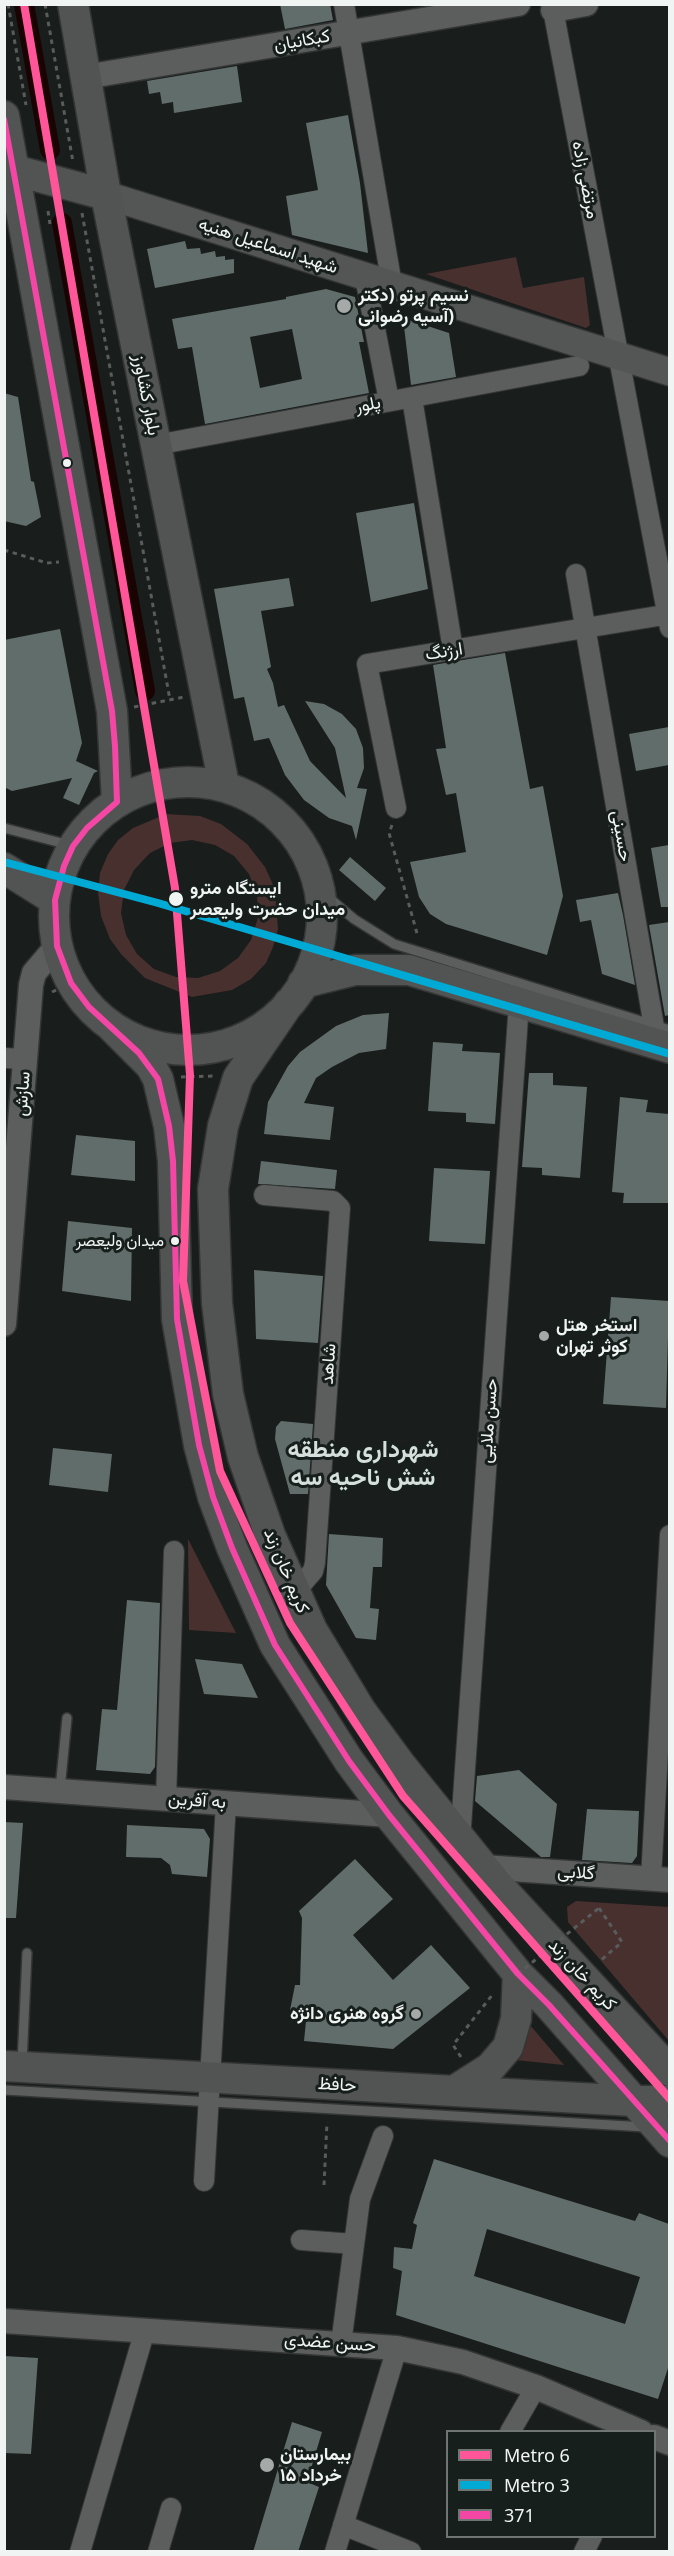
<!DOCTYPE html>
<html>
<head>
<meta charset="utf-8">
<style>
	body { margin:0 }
	#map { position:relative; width:674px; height:2556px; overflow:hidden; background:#191d1c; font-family:"Noto Sans",sans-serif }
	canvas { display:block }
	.frame { position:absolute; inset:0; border:6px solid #f0f5f3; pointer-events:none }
	.legend { position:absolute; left:446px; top:2430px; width:210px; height:108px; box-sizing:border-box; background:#171f1d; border:2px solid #6e7573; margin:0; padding:8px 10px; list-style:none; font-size:18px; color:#f0f5f3 }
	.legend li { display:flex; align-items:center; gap:12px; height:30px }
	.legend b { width:30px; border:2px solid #6e7573 }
</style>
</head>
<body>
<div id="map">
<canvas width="674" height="2556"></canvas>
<div class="frame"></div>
<ul class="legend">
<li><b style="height:8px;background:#f59"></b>Metro 6</li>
<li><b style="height:8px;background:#00aad4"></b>Metro 3</li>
<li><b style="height:8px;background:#f346a5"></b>371</li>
</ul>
</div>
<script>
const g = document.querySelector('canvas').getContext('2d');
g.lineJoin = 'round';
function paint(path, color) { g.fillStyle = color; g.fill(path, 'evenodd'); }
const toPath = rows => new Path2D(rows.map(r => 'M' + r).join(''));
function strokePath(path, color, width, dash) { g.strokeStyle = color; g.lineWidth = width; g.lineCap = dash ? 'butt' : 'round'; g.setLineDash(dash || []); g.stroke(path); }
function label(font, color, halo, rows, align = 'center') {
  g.font = font + ' "Noto Sans",Vazirmatn,sans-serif'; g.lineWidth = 6; g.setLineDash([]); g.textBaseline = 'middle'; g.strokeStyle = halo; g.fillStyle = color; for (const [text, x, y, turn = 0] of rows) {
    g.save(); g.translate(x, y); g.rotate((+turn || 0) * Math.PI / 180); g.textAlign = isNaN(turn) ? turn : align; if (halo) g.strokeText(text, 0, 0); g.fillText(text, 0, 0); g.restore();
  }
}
paint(toPath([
	[516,257,523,288,584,277,590,325,586,328,426,274],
	[166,814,200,816,221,824,247,844,265,867,275,889,278,929,273,947,266,963,251,979,232,990,192,997,145,978,121,954,110,939,101,916,98,892,100,873,108,854,118,840,133,828],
	[192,840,215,845,234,856,249,874,257,895,258,918,251,940,238,958,220,971,198,978,176,977,154,969,137,954,126,935,121,913,124,890,134,870,150,853,170,843],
	[188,1539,236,1633,189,1630],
	[576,1901,669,1907,669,2041,568,1922,567,1907],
	[530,2025,564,2065,515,2060]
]), '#48302f');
strokePath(toPath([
	[24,4,50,150],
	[62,223,145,691]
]), '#1a0303', 20);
paint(toPath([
	[280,4,330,4,333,20,285,29],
	[237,66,242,102,174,113,173,102,162,104,160,92,149,94,147,81],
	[348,115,360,183,368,253,292,235,286,196,318,190,306,123],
	[185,241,187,249,200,248,201,254,215,251,216,257,225,256,225,260,234,259,234,273,155,288,147,249],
	[326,289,355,297,364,342,359,342,369,393,205,424,192,347,178,349,172,319,286,299,286,297],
	[292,329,302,379,260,388,250,337],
	[403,318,449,333,456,377,411,385],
	[4,393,18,397,31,481,34,482,41,517,26,526,4,521],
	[414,503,428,589,371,602,356,513],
	[289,578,294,606,261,611,271,667,267,669,273,683,278,707,284,705,310,761,346,798,335,748,305,701,324,704,342,714,356,729,363,748,364,768,357,788,367,789,356,840,352,826,329,818,304,800,285,775,269,738,254,741,244,697,234,699,214,589],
	[60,629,82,743,76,761,98,771,94,773,79,805,63,798,72,778,12,791,4,787,4,640],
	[505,653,530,789,543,786,563,896,547,955,446,924,430,914,419,897,410,862,466,852,456,793,446,795,436,749,446,748,433,665],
	[669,727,669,765,636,771,629,734],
	[669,845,669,907,661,907,651,848],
	[350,857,386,888,375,901,339,870],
	[618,893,623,915,635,985,602,974,591,920,580,922,576,900],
	[669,922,669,1015,665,1016,649,925],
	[389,1013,386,1049,359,1053,332,1067,316,1078,304,1103,334,1107,330,1140,264,1134,268,1102,288,1066,300,1052,336,1026,363,1015],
	[433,1042,463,1044,462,1051,500,1053,495,1124,466,1122,466,1113,428,1111],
	[529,1073,553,1073,553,1085,587,1087,580,1178,542,1175,542,1168,522,1167],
	[620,1097,648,1100,646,1112,669,1114,669,1203,623,1203,624,1193,612,1192],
	[76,1135,135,1141,135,1181,71,1175],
	[261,1161,337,1170,335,1189,258,1184],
	[434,1168,490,1171,485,1244,429,1241],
	[68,1221,132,1228,131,1301,62,1291],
	[254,1270,323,1276,318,1343,256,1339],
	[611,1297,669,1301,666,1408,603,1404],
	[281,1421,313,1424,308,1494,290,1494,275,1439,276,1427],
	[53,1448,112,1454,108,1492,49,1485],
	[329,1534,383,1538,382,1567,373,1567,370,1608,379,1609,376,1640,356,1638,326,1585],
	[127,1600,160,1603,155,1767,150,1774,96,1770,102,1709,117,1710],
	[195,1659,242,1664,258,1698,204,1694],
	[519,1770,557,1804,550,1857,541,1857,475,1801,477,1776],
	[587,1809,639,1811,637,1856,632,1863,582,1860],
	[4,1822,23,1823,16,1918,4,1918],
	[127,1825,204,1829,210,1839,207,1877,172,1874,170,1865,161,1858,126,1857],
	[355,1859,393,1899,353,1935,393,1980,431,1945,470,1988,393,2049,304,2041,307,2011,290,2010,295,1985,300,1985,302,1918,299,1911],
	[434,2159,635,2221,639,2213,669,2224,669,2365,658,2399,396,2315,402,2271,393,2268,394,2247,412,2249,417,2225,413,2223],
	[487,2229,640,2277,625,2324,474,2276],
	[4,2356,38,2358,31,2454,4,2453],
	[292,2422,322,2432,307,2482,319,2487,298,2552,253,2552]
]), '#616d6a');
const service = toPath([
	[4,828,73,846],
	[322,892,354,919,394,944,670,1030],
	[60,1789,67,1718],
	[22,2064,27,1953],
	[4,2090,646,2127]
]);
const minor = toPath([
	[344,4,392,285],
	[552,4,670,628],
	[365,277,389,401],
	[412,398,453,650],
	[156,445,579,366],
	[576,574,657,1044],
	[396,808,367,664,670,614],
	[4,1058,25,1059],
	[264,1195,333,1201,340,1208,315,1563,313,1571,294,1593],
	[166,1799,174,1551],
	[460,1840,519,1003],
	[651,1878,670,1535],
	[204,2181,226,1803],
	[301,2240,354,2244],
	[341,2344,360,2199,383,2136],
	[510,2432,536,2387],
	[343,2525,411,2552],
	[80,2552,145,2330],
	[158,2552,171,2508],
	[335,2552,397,2348],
	[584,2552,592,2536]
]);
const tertiary = toPath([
	[553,10,586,4],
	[85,77,518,4],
	[4,1324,31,985,34,973,57,946],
	[4,1787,389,1815],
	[483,1867,670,1880],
	[4,2321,397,2348,463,2362,536,2387,641,2432],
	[654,2437,670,2443]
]);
const secondary = toPath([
	[106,195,670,372]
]);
const primary = toPath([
	[73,4,106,195,224,785],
	[4,116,112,711,117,802],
	[14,170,106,195],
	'54 916a134 134 0 1 1 268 0a134 134 0 1 1-268 0Z',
	[4,868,55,900],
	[303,983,355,970,409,970,670,1048],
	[289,1003,238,1078,223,1126,213,1189,217,1303,228,1394,243,1457,270,1535,312,1630,361,1711,400,1764,497,1884,670,2071],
	[112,1027,151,1066,158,1079,169,1126,173,1161,177,1319,199,1445,213,1497,232,1548,275,1645,349,1761,389,1815,518,1974,549,2005,670,2142],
	[4,2066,634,2101,670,2101],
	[454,2091,490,2068,508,2047,516,2019,518,1974]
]);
strokePath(service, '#343636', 12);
strokePath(minor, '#343636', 22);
strokePath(tertiary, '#343636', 27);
strokePath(secondary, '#343636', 30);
strokePath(primary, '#343636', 33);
strokePath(toPath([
	[8,4,26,105],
	[45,4,73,162],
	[48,211,50,224],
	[82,213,170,700],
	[4,550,47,563,59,562],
	[134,707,184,697],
	[392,825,389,833,418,937],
	[52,992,71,983],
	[181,1077,213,1076],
	[599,1908,622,1942,600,1961],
	[461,2057,453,2045,493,1994],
	[324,2185,327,2122]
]), '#5a5c5c', 3, [4.5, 4.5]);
strokePath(service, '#5b5e5d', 9);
strokePath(minor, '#5b5e5d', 20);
strokePath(tertiary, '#5b5e5d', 24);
strokePath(secondary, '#545656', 27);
strokePath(primary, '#525453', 30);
strokePath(toPath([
	[518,1974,599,1908]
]), '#5a5c5c', 3, [4.5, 4.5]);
strokePath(toPath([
	[4,119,112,711,115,746,117,802,87,828,73,846,64,866,55,900,57,946,71,983,89,1007,139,1053,158,1079,169,1126,173,1161,177,1319,199,1445,213,1497,232,1548,275,1645,349,1761,389,1815,518,1974,549,2005,670,2141]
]), '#f346a5', 6);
strokePath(toPath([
	[24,4,175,888,190,1075,183,1281,220,1471,290,1623,403,1796,670,2099]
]), '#f59', 8);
strokePath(toPath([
	[4,862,158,903,670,1054]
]), '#00aad4', 8);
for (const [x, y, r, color] of [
	[344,306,8,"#a5a9a8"],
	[67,463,5,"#f0f5f3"],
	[176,899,8,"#f0f5f3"],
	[175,1241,5,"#f0f5f3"],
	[544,1336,6,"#a5a9a8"],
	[416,2014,6,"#a5a9a8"],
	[267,2465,8,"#a5a9a8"]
]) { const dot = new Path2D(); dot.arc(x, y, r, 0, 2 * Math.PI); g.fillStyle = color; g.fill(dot); strokePath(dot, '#171f1d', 2); }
label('16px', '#f0f5f3', '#171f1d', [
	["میدان ولیعصر",164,1241]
], 'right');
label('18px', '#f0f5f3', '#171f1d', [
	["کبکانیان",302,41,-10],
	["مرتضی زاده",585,180,79],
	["شهید اسماعیل هنیه",268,246,18],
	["بلوار کشاورز",146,395,79],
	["پلور",368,405,-11],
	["ارژنگ",444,652,-9],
	["حسینی",621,836,80],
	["سازش",23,1094,-86],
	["شاهد",329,1364,-86],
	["حسن ملایی",489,1421,-86],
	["کریم خان زند",286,1571,67],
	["به آفرین",197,1801,4],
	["گلابی",576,1873,4],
	["کریم خان زند",582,1975,47],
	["حافظ",337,2085,3],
	["حسن عضدی",330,2343,4]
]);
label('bold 18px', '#f0f5f3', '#171f1d', [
	["نسیم پرتو (دکتر",358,296],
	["آسیه رضوانی)",358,317],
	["استخر هتل",556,1326],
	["کوثر تهران",556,1347],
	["گروه هنری دانژه",404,2014,"right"],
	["بیمارستان",280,2455],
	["۱۵ خرداد",280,2476]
], 'left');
label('bold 18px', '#f0f5f3', '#171f1d', [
	["ایستگاه مترو",190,889],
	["میدان حضرت ولیعصر",190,910]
], 'left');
label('bold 24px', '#d5dfdc', '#171f1d', [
	["شهرداری منطقه",363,1450],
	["شش ناحیه سه",363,1478]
]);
</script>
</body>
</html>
